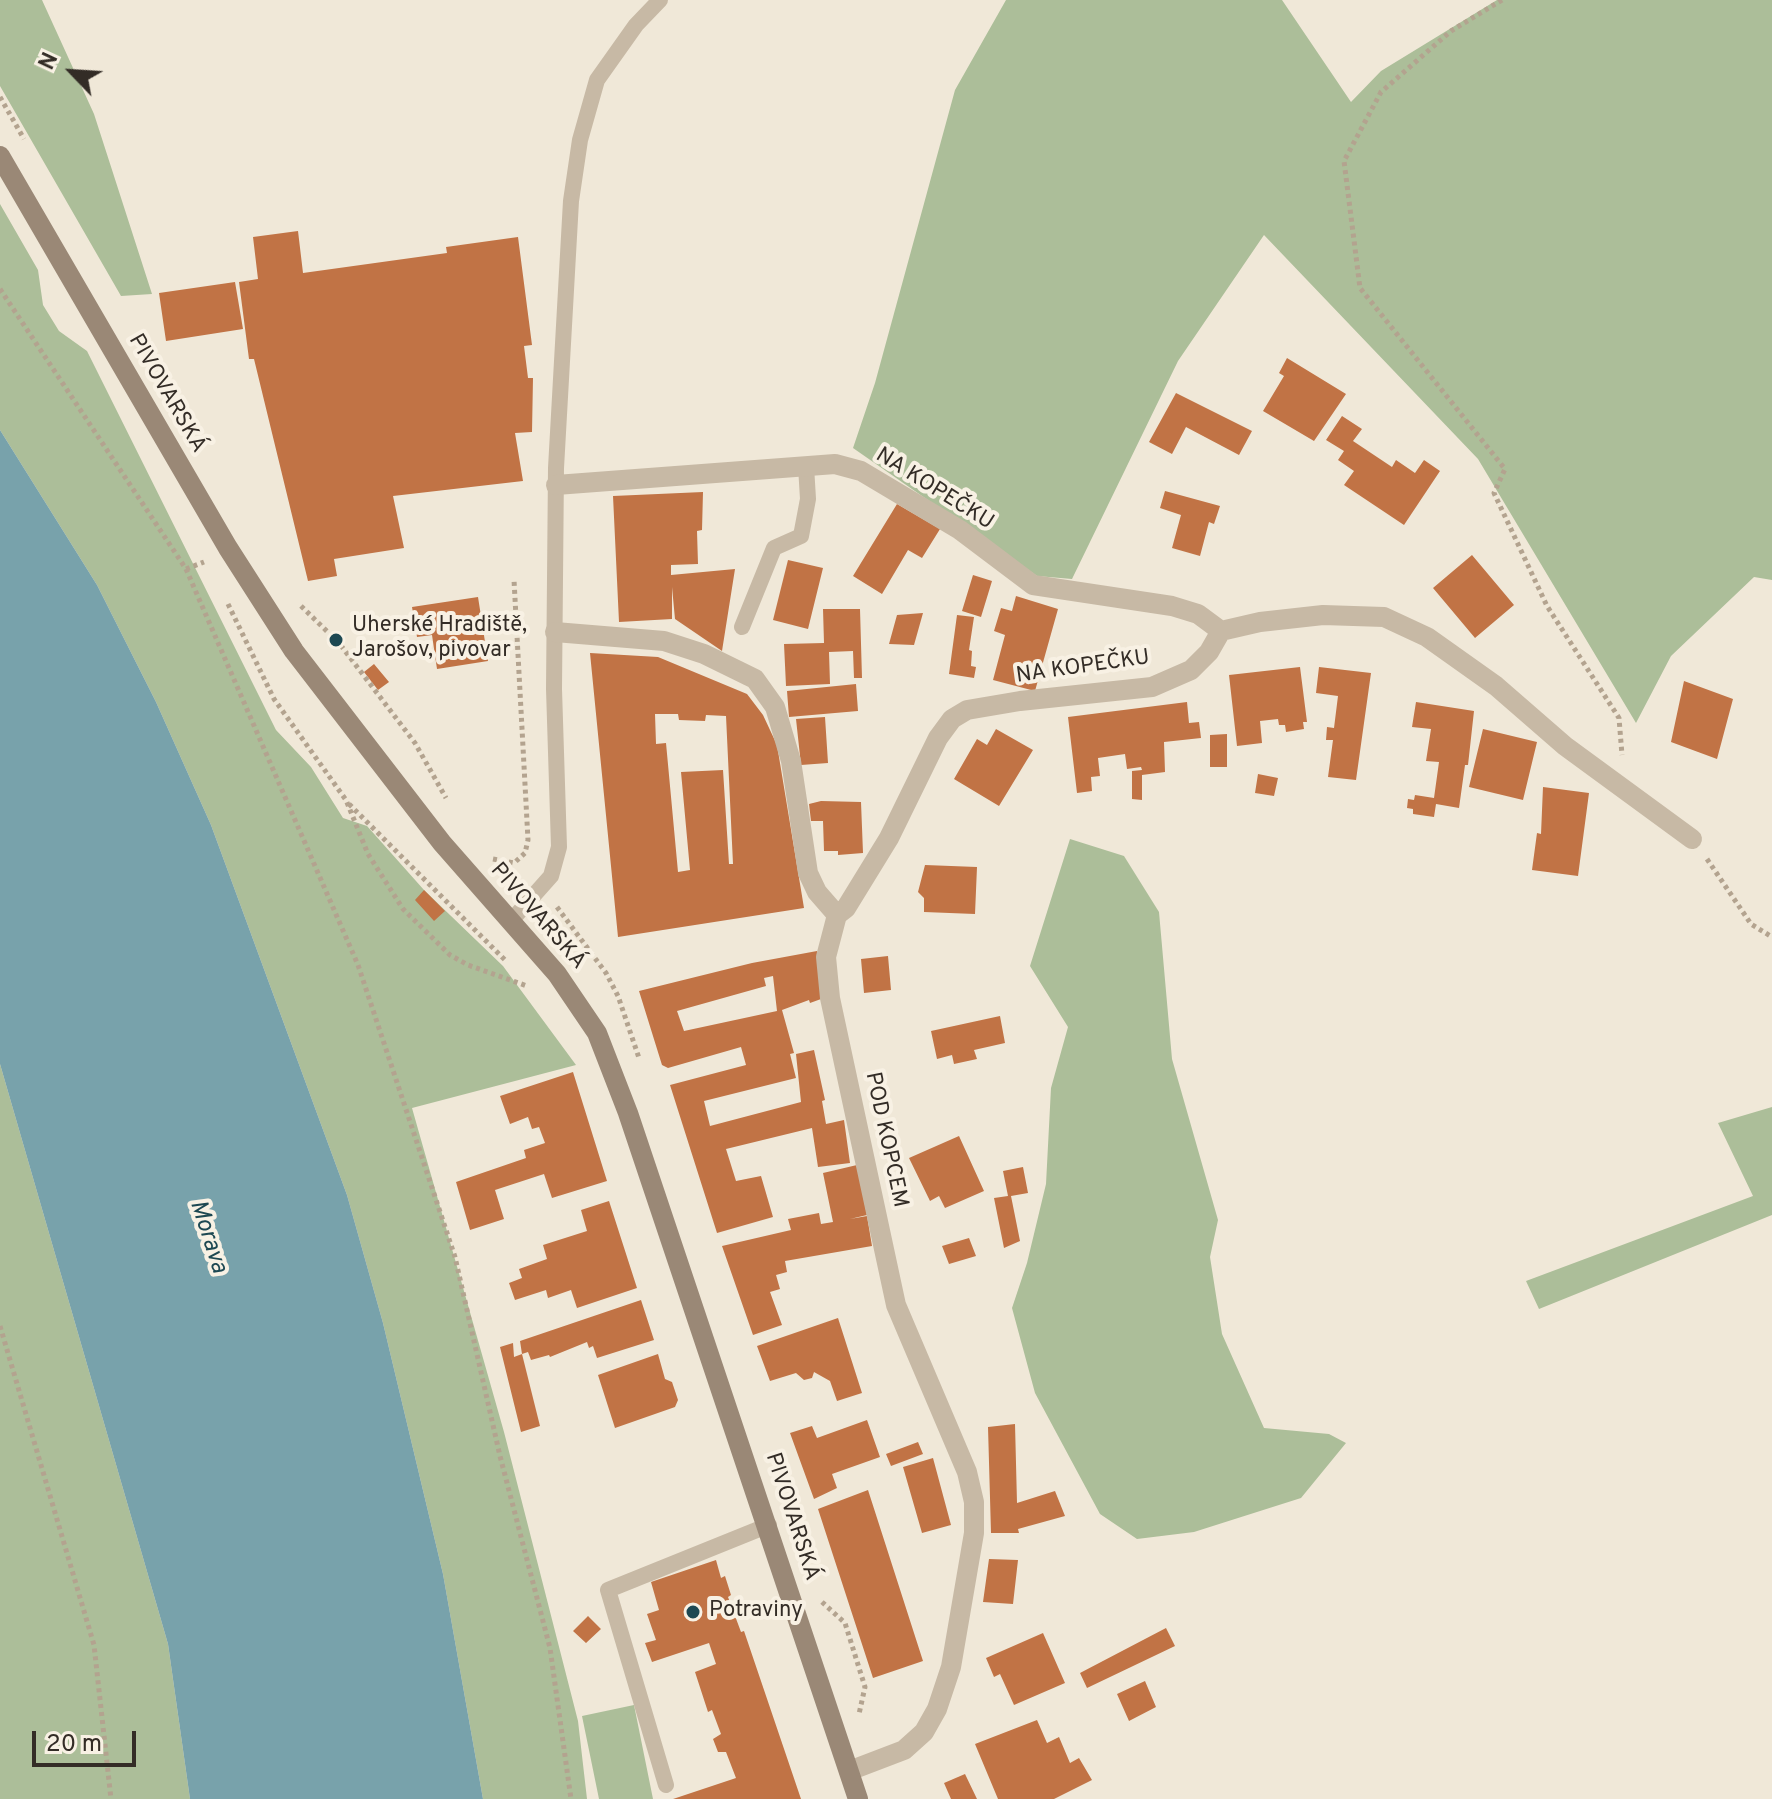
<!DOCTYPE html>
<html>
<head>
<meta charset="utf-8">
<style>
	body { margin:0 }
	#map { position:relative; width:1772px; height:1799px; overflow:hidden; background:#f0e8d8; font-family:Overpass,sans-serif }
	canvas { display:block }
	.north { position:absolute; left:32px; top:32px; width:80px; height:80px; -webkit-text-stroke:6px #f8f1e4; paint-order:stroke; rotate:295deg; font-size:22px; font-weight:700; line-height:32px; text-align:center; color:#332c26 }
	.north::after { content:''; display:block; margin:auto; width:28px; height:36px; background:#332c26; clip-path:polygon(50% 0,100% 100%,50% 72%,0 100%) }
	.scale { position:absolute; left:32px; top:1731px; width:104px; height:36px; box-sizing:border-box; border:4px solid #332c26; border-top:0; padding-left:10px; font-size:24px; line-height:28px; white-space:nowrap; color:#332c26; -webkit-text-stroke:6px #f8f1e4; paint-order:stroke }
</style>
</head>
<body>
<div id="map">
<canvas width="1772" height="1799"></canvas>
<div class="north">N</div>
<div class="scale">20 m</div>
</div>
<script>
const g = document.querySelector('canvas').getContext('2d');
g.lineJoin = 'round';
function paint(path, color) { g.fillStyle = color; g.fill(path, 'evenodd'); }
const toPath = rows => new Path2D(rows.map(r => 'M' + r).join(''));
function strokePath(path, color, width, dash) { g.strokeStyle = color; g.lineWidth = width; g.lineCap = dash ? 'butt' : 'round'; g.setLineDash(dash || []); g.stroke(path); }
function label(font, color, halo, rows, align = 'center') {
  g.font = font + ' Overpass,sans-serif'; g.lineWidth = 8; g.setLineDash([]); g.textBaseline = 'middle'; g.strokeStyle = halo; g.fillStyle = color; for (const [text, x, y, turn = 0] of rows) {
    g.save(); g.translate(x, y); g.rotate((+turn || 0) * Math.PI / 180); g.textAlign = isNaN(turn) ? turn : align; if (halo) g.strokeText(text, 0, 0); g.fillText(text, 0, 0); g.restore();
  }
}
paint(toPath([
	[0,0,42,0,94,114,152,294,121,296,0,86],
	[1006,0,1282,0,1351,102,1381,71,1497,0,1772,0,1772,580,1754,577,1671,656,1636,723,1478,459,1264,235,1178,361,1072,579,1037,576,853,448,875,383,955,90],
	[0,204,38,270,43,305,59,331,87,351,276,730,311,767,343,818,367,826,424,890,503,966,576,1065,412,1108,504,1432,578,1721,587,1799,483,1799,443,1574,383,1323,347,1195,211,825,156,702,97,585,0,430],
	[1070,839,1124,856,1159,912,1172,1059,1218,1220,1210,1257,1222,1334,1264,1428,1329,1434,1346,1443,1301,1498,1194,1532,1137,1539,1100,1514,1035,1393,1012,1308,1027,1263,1046,1184,1051,1088,1068,1027,1030,966],
	[0,1064,168,1644,190,1799,0,1799],
	[1772,1107,1772,1215,1539,1309,1526,1281,1753,1196,1718,1123],
	[634,1705,653,1799,599,1799,582,1716]
]), '#acbe99');
paint(toPath([
	[0,430,97,585,156,702,211,825,347,1195,383,1323,443,1574,483,1799,190,1799,168,1644,0,1064]
]), '#78a2ab');
paint(toPath([
	[298,231,303,273,447,253,446,247,518,237,532,345,524,346,528,378,533,378,532,432,515,433,523,481,393,496,404,548,334,559,337,576,308,581,254,359,249,359,239,282,258,279,253,237],
	[235,282,243,329,166,341,159,293],
	[1287,358,1346,394,1314,441,1263,411,1284,376,1279,373],
	[1176,393,1252,431,1239,455,1186,427,1172,454,1149,442],
	[1342,416,1362,429,1353,441,1392,467,1396,460,1415,473,1424,460,1440,471,1404,525,1344,485,1354,471,1338,460,1344,451,1326,440],
	[1165,491,1220,506,1214,524,1209,522,1200,556,1172,548,1181,515,1160,508],
	[703,492,702,530,697,531,698,564,671,565,671,575,735,569,722,651,675,619,672,587,672,619,619,622,613,496],
	[897,504,940,529,922,558,908,550,882,594,853,576],
	[1472,555,1514,605,1475,638,1433,588],
	[788,560,823,568,808,629,773,620],
	[973,575,992,581,981,617,962,611],
	[1016,596,1058,609,1035,691,993,680,1005,635,994,631,1001,608,1012,611],
	[478,597,488,661,437,669,432,635,417,637,412,607],
	[823,609,860,609,862,678,854,678,853,651,829,652,830,684,786,686,784,644,824,643],
	[923,613,914,645,889,644,897,615],
	[957,615,974,617,969,650,972,651,971,666,976,667,974,678,949,674],
	[590,653,658,657,747,694,763,715,777,745,804,908,618,937],
	[655,714,678,714,679,720,705,721,706,715,726,716,733,864,729,864,723,770,681,772,690,870,678,872,666,743,656,744],
	[374,664,389,682,378,690,364,672],
	[1300,667,1307,722,1303,722,1304,729,1286,732,1285,725,1279,725,1278,719,1260,721,1262,743,1237,746,1229,675],
	[1319,667,1371,673,1356,780,1328,777,1333,740,1326,740,1327,727,1334,728,1338,696,1316,693],
	[1684,681,1733,699,1717,759,1671,742],
	[856,684,858,711,789,717,787,691],
	[1187,702,1189,723,1199,722,1201,738,1164,742,1165,772,1142,775,1142,800,1132,799,1132,771,1142,770,1141,767,1127,769,1125,754,1098,758,1100,776,1091,777,1092,791,1077,793,1068,717],
	[1416,702,1474,711,1468,765,1465,765,1459,808,1436,804,1434,817,1413,814,1413,809,1407,808,1408,799,1414,800,1415,795,1434,798,1439,762,1426,761,1431,729,1412,727],
	[825,717,828,763,801,765,796,719],
	[996,729,1033,750,999,806,954,779,977,739,987,745],
	[1483,729,1537,742,1523,800,1469,787],
	[1227,734,1227,767,1210,767,1210,735],
	[1258,774,1278,778,1274,796,1255,793],
	[1543,787,1589,793,1578,876,1532,870,1537,833,1541,834],
	[821,801,861,802,863,853,838,855,838,851,824,851,823,821,811,821,809,804],
	[925,865,977,867,975,914,924,912,924,898,918,892],
	[424,890,445,911,434,921,415,900],
	[817,951,821,999,810,1003,809,1000,782,1010,794,1053,790,1054,796,1078,704,1101,710,1126,801,1102,796,1054,814,1050,825,1100,822,1101,826,1124,844,1120,850,1163,818,1167,812,1128,726,1149,736,1181,761,1176,773,1217,717,1233,670,1085,746,1065,741,1047,668,1068,662,1065,639,991,752,963],
	[773,976,777,1011,684,1031,677,1011,766,986,764,978],
	[888,956,891,990,864,993,861,959],
	[1000,1016,1005,1043,974,1050,977,1059,954,1064,952,1055,937,1059,931,1031],
	[573,1072,607,1181,552,1198,544,1174,495,1190,504,1219,470,1230,456,1182,526,1158,524,1150,545,1143,539,1127,532,1129,528,1117,510,1124,500,1096],
	[959,1136,984,1191,945,1208,939,1196,930,1201,909,1158],
	[857,1165,867,1215,850,1219,867,1216,872,1246,785,1261,787,1272,776,1275,780,1289,770,1292,782,1325,753,1335,722,1246,791,1230,788,1219,819,1213,821,1224,833,1222,823,1173],
	[1023,1167,1028,1193,1011,1196,1020,1241,1004,1248,994,1198,1008,1196,1003,1171],
	[609,1201,637,1288,577,1308,571,1290,548,1298,546,1290,515,1300,509,1283,522,1278,519,1269,547,1259,543,1245,587,1231,581,1210],
	[969,1238,976,1256,949,1264,942,1246],
	[641,1300,654,1340,597,1358,593,1346,589,1348,587,1342,550,1357,549,1355,531,1360,528,1352,522,1354,520,1341],
	[838,1318,862,1393,837,1401,830,1381,814,1372,812,1378,804,1380,796,1373,770,1381,757,1346],
	[513,1343,514,1357,522,1354,540,1426,521,1432,500,1347],
	[658,1354,665,1379,672,1382,678,1400,675,1407,615,1428,598,1375],
	[867,1420,880,1457,832,1474,837,1488,814,1499,790,1433,812,1426,817,1438],
	[1015,1424,1017,1503,1055,1491,1065,1516,1018,1529,1019,1533,991,1533,988,1427],
	[918,1442,923,1454,891,1466,886,1454],
	[933,1458,951,1525,922,1533,903,1467],
	[868,1490,923,1661,873,1678,818,1509],
	[989,1559,1018,1560,1013,1604,983,1602],
	[716,1560,721,1578,725,1576,731,1595,728,1597,741,1632,744,1631,801,1799,673,1799,736,1778,726,1752,718,1752,713,1739,721,1734,712,1710,708,1712,695,1672,716,1664,709,1643,652,1662,645,1643,656,1640,647,1614,659,1610,651,1582],
	[588,1616,601,1629,586,1643,573,1631],
	[1166,1628,1175,1646,1087,1688,1080,1673],
	[1043,1633,1065,1683,1014,1705,1000,1674,994,1677,986,1658],
	[1145,1681,1156,1707,1129,1721,1117,1694],
	[1037,1720,1047,1743,1059,1737,1070,1763,1079,1758,1092,1780,1054,1799,998,1799,975,1744],
	[965,1774,977,1799,951,1799,944,1783]
]), '#c17345');
strokePath(toPath([
	[1502,0,1451,31,1381,92,1344,161,1360,288,1505,469,1494,493,1547,606,1619,718,1622,755],
	[0,97,24,139],
	[0,289,186,569,358,965,455,1257,500,1456,550,1648,571,1799],
	[186,569,204,562],
	[228,604,274,699,346,800,368,854,403,909,450,955,468,965,527,986],
	[301,606,339,643,415,743,446,798],
	[349,804,506,961],
	[493,859,514,863,525,853,528,840,514,580],
	[1707,859,1751,924,1772,937],
	[557,907,606,973,618,996,639,1058],
	[0,1326,94,1645,111,1799],
	[822,1602,845,1623,865,1687,859,1714]
]), '#b3a38f', 5, [4, 4]);
strokePath(toPath([
	[742,627,774,548,801,536,808,499,806,466],
	[511,921,551,876,559,847,554,689,556,468,571,201,580,140,597,80,636,25,660,0],
	[666,1785,608,1590,769,1525]
]), '#c7b9a5', 16);
strokePath(toPath([
	[556,485,835,464,861,471,960,530,1033,585,1172,606,1198,614,1221,631],
	[555,632,664,641,704,654,755,679,775,707,791,761,808,873,817,892,837,915],
	[837,915,846,908,889,838,938,738,952,719,967,710,1020,701,1152,687,1191,670,1209,652,1221,631,1260,622,1323,615,1384,617,1427,637,1496,686,1565,746,1692,839],
	[837,915,826,957,830,998,896,1305,967,1472,974,1502,974,1533,951,1667,937,1709,924,1732,904,1750,849,1771]
]), '#c7b9a5', 20);
strokePath(toPath([
	[0,156,228,548,294,651,442,843,557,974,597,1033,628,1113,858,1799]
]), '#9a8876', 20);
for (const [x, y, r, color] of [
	[336,640,8,"#1d4852"],
	[693,1612,8,"#1d4852"]
]) { const dot = new Path2D(); dot.arc(x, y, r, 0, 2 * Math.PI); g.fillStyle = color; g.fill(dot); strokePath(dot, '#f8f1e4', 3); }
label('22px', '#332c26', '#f8f1e4', [
	["PIVOVARSKÁ",166,394,60],
	["NA KOPEČKU",934,490,32],
	["NA KOPEČKU",1083,668,-8],
	["PIVOVARSKÁ",537,917,49],
	["POD KOPCEM",885,1140,78],
	["PIVOVARSKÁ",791,1517,72]
]);
label('22px', '#332c26', '#f8f1e4', [
	["Uherské Hradiště,",352,627],
	["Jarošov, pivovar",352,652],
	["Potraviny",709,1612]
], 'left');
label('italic 24px', '#1d4852', '#f8f1e4', [
	["Morava",207,1237,72]
]);
</script>
</body>
</html>
